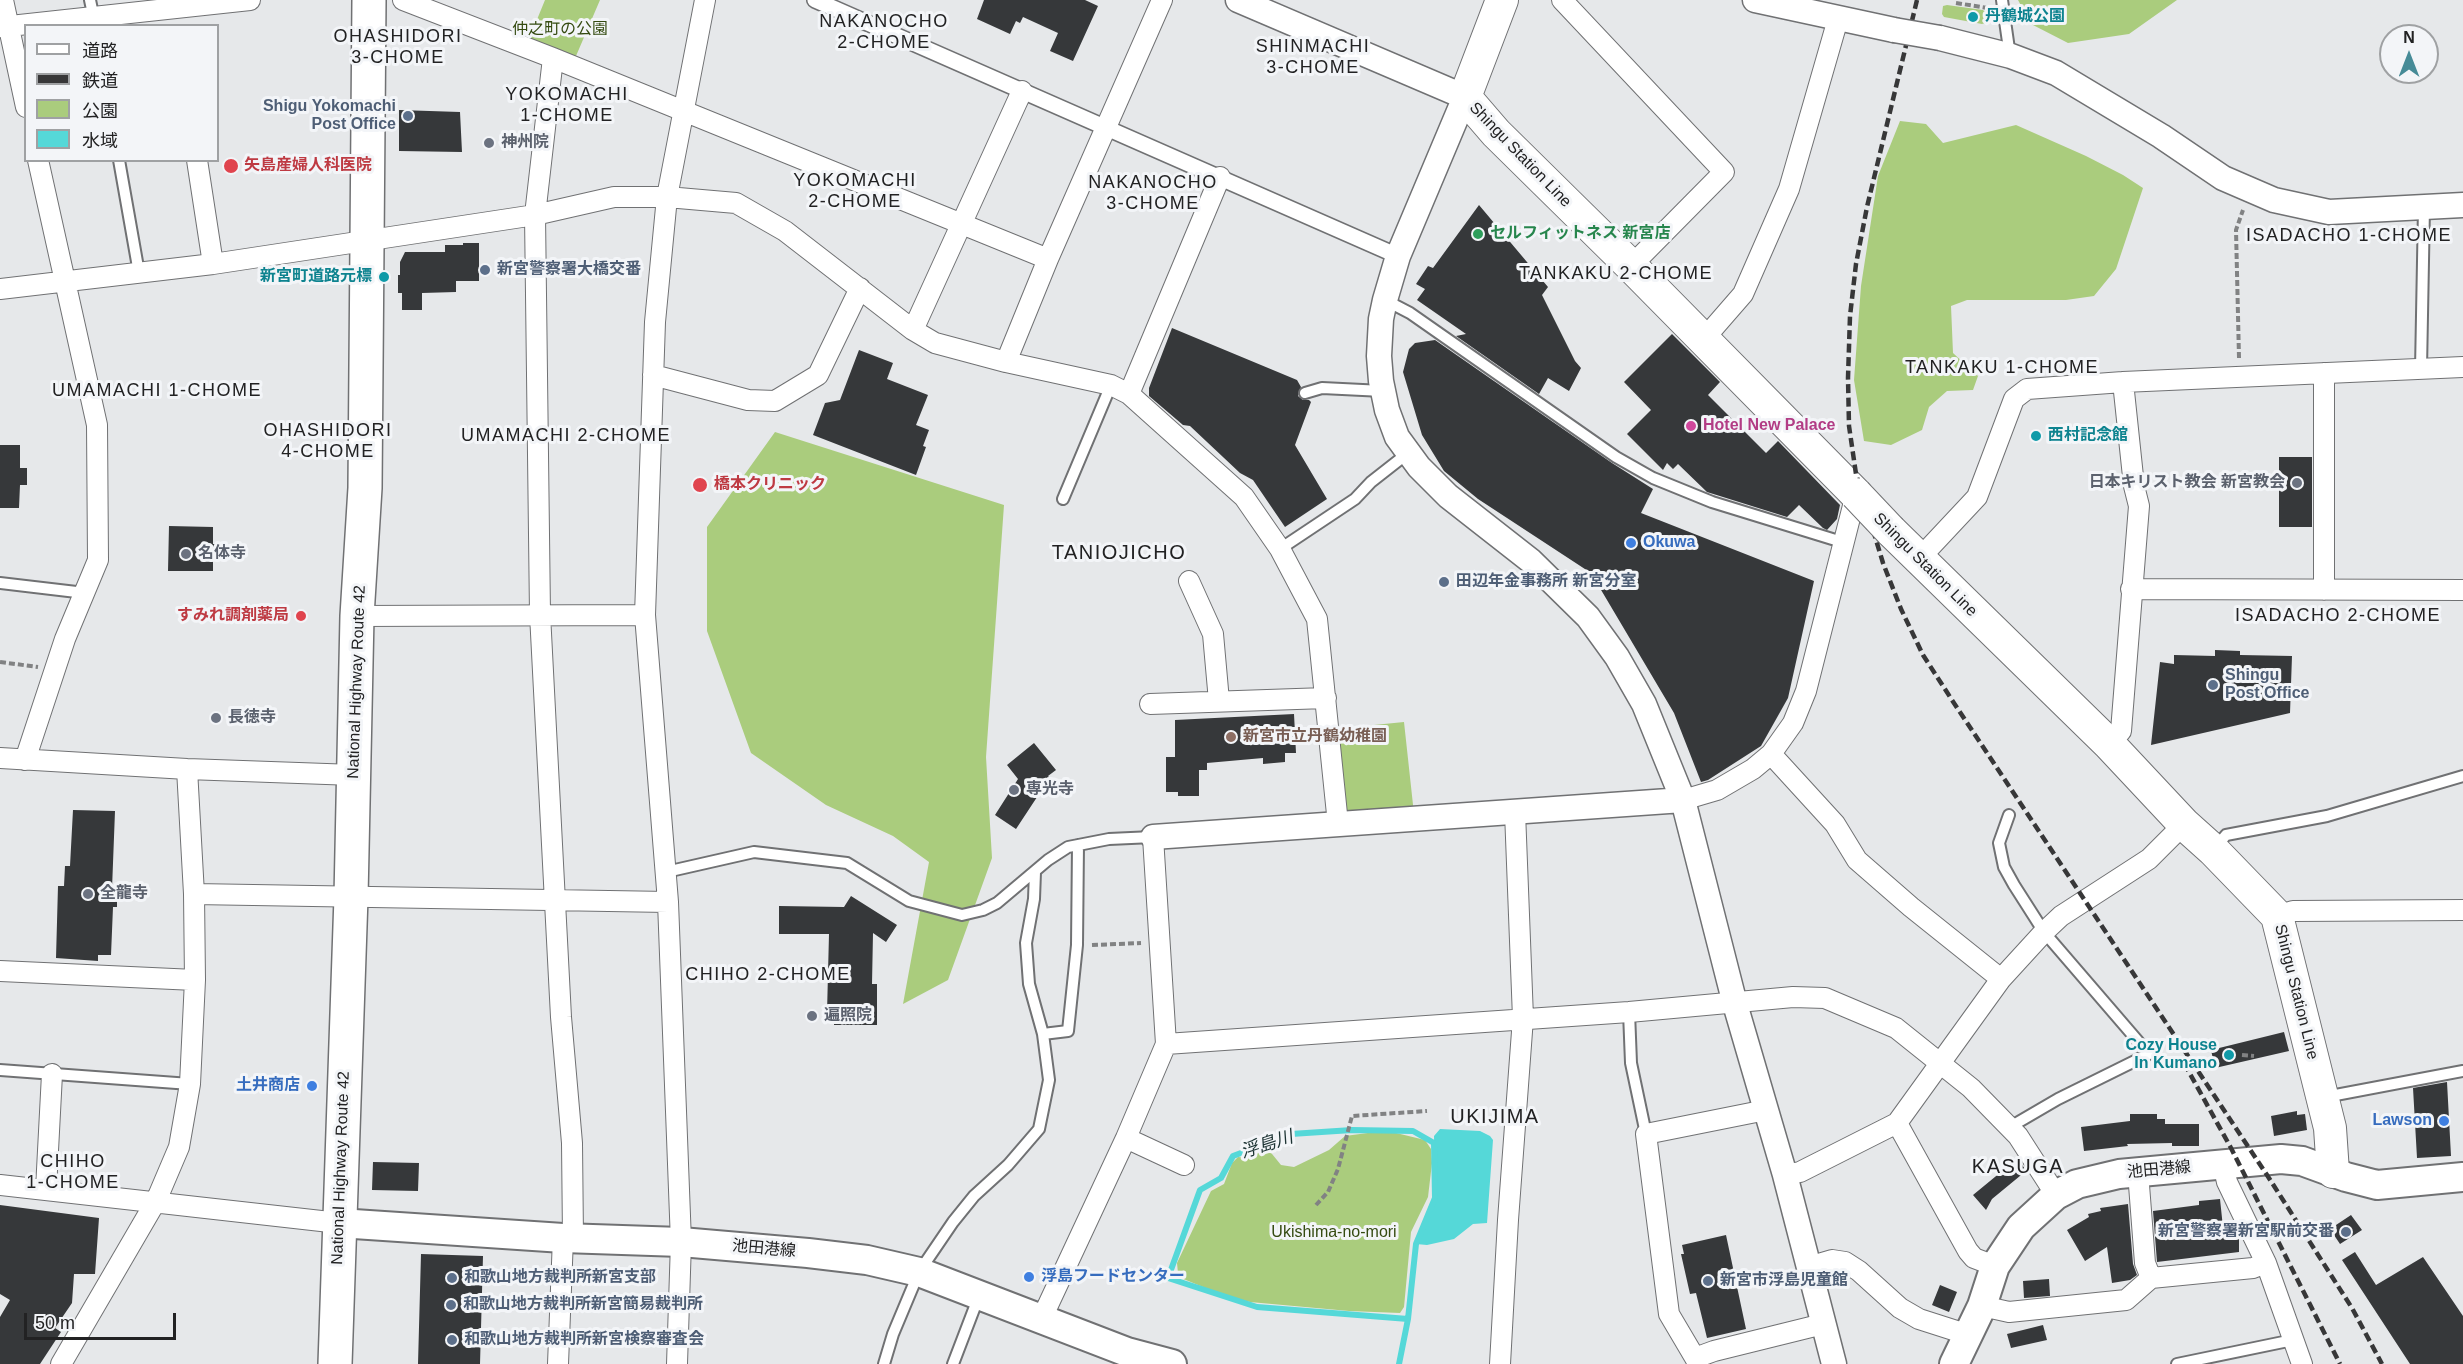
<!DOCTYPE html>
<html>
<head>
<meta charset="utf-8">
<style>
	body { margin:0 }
	#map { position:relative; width:2463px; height:1364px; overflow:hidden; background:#e6e8ea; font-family:Helvetica,"Noto Sans JP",sans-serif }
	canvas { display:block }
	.legend { position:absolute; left:24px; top:24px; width:195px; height:138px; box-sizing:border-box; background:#f3f5f8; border:2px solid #9fa1a3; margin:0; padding:8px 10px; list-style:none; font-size:18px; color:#222223 }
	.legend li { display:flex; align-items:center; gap:12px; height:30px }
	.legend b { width:30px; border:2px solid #9fa1a3 }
	.north { position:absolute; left:2379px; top:24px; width:60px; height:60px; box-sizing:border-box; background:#f3f5f8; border:2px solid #9fa1a3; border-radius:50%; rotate:0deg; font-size:16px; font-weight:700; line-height:24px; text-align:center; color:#222223 }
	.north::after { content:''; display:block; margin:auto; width:21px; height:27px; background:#468b97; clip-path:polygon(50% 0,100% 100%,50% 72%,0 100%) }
	.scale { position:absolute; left:24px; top:1313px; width:152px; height:27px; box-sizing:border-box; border:3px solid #222223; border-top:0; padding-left:8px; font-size:18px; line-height:21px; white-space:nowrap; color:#222223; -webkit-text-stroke:4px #f3f5f8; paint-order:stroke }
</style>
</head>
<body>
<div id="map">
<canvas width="2463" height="1364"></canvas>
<ul class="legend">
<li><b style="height:8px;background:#fff"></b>道路</li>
<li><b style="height:8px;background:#373738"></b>鉄道</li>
<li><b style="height:16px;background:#aacc7d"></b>公園</li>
<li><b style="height:16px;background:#55d8d8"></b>水域</li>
</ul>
<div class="north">N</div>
<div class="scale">50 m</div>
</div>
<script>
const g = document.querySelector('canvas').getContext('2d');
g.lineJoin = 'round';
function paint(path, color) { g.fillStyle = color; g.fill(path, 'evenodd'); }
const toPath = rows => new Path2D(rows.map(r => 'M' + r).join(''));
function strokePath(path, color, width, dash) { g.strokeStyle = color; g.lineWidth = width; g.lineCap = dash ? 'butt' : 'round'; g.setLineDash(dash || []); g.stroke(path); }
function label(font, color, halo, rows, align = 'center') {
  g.font = font + ' Helvetica,"Noto Sans JP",sans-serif'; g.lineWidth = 6; g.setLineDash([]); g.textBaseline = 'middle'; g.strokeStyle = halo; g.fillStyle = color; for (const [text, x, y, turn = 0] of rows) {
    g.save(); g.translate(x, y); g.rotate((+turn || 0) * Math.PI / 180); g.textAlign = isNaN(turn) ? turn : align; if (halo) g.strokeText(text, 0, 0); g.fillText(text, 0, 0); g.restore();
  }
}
paint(toPath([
	[545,0,600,0,573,63,527,44],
	[2018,0,2177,0,2129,34,2068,43,2031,24],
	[1947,5,1983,10,1986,13,1985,23,1982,24,1944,17,1942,14,1943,6],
	[1900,121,1926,124,1943,143,2016,125,2086,156,2123,175,2143,188,2116,269,2094,296,2066,300,1967,300,1951,306,1953,353,1978,376,1973,390,1947,391,1929,407,1922,430,1891,445,1864,441,1854,380,1861,286,1878,176],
	[775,432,1004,505,986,757,992,858,948,980,903,1004,929,862,893,836,826,805,751,753,707,631,707,527],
	[1404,722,1414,814,1342,820,1334,729],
	[1375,1132,1392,1132,1425,1140,1431,1149,1432,1163,1428,1197,1411,1232,1404,1307,1400,1313,1349,1311,1250,1302,1225,1296,1181,1278,1178,1273,1177,1263,1211,1191,1224,1184,1232,1163,1238,1157,1247,1158,1268,1149,1281,1165,1294,1167,1329,1150,1345,1136]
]), '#aacc7d');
paint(toPath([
	[1440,1129,1480,1131,1490,1136,1493,1140,1487,1223,1473,1224,1454,1239,1427,1245,1416,1244,1435,1198,1434,1136]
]), '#55d8d8');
strokePath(toPath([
	[1399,1364,1408,1319,1416,1244,1435,1198,1434,1143,1413,1131,1352,1130,1291,1134,1233,1156,1221,1178,1200,1190,1168,1278,1257,1307,1408,1319]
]), '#55d8d8', 6);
paint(toPath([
	[984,0,1085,0,1098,6,1073,61,1050,51,1058,33,1023,17,1020,23,1016,21,1010,34,977,19],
	[399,110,460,112,462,152,399,151],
	[1479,205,1548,287,1542,295,1575,361,1581,368,1569,391,1548,378,1539,394,1456,336,1466,334,1417,300,1425,289,1416,284,1428,266,1433,268],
	[463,243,479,243,479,281,456,281,456,292,422,293,422,310,402,310,402,293,398,293,398,275,400,275,400,262,405,252,445,252,445,245,463,245],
	[1172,328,1297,380,1301,387,1298,396,1303,400,1309,400,1311,402,1295,445,1327,499,1285,527,1253,480,1240,473,1190,426,1183,425,1149,396,1149,388],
	[1672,334,1720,382,1708,395,1766,453,1778,441,1840,505,1837,519,1827,530,1823,528,1799,505,1787,517,1707,492,1678,464,1673,469,1667,463,1663,470,1627,434,1651,410,1624,382],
	[1435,340,1612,463,1653,489,1641,513,1814,581,1788,698,1761,746,1708,780,1701,782,1674,713,1591,573,1478,499,1444,471,1422,435,1403,372,1409,349,1415,343],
	[859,350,893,363,887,379,928,395,916,425,929,430,923,446,926,447,916,475,813,435,825,403,840,400],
	[0,445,20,445,20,468,27,468,27,485,20,485,19,508,0,508],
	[2279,457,2312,457,2312,527,2279,527],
	[169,526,213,527,213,544,219,544,219,560,213,560,213,571,168,571],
	[2215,650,2240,651,2240,655,2292,656,2290,713,2151,745,2160,662,2174,664,2174,655,2215,656],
	[1294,714,1296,753,1285,753,1285,762,1263,764,1263,758,1207,763,1207,770,1199,770,1199,796,1178,796,1178,792,1166,792,1166,757,1175,757,1175,720],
	[1034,743,1056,770,1048,776,1052,781,1043,788,1016,829,995,815,1018,779,1007,765],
	[73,810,115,811,112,889,117,889,117,907,113,907,111,955,98,955,98,961,56,958,58,886,64,886,65,866,70,866],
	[851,896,897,925,886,942,873,933,872,984,877,984,877,1025,834,1025,834,1013,827,1013,829,934,779,934,779,906,844,907],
	[2284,1032,2289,1051,2215,1068,2211,1050],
	[2447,1082,2451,1156,2417,1158,2413,1088],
	[2297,1111,2297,1115,2305,1114,2307,1130,2274,1136,2271,1116],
	[2130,1114,2157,1114,2157,1119,2165,1119,2165,1124,2199,1124,2199,1146,2172,1146,2172,1143,2127,1144,2128,1146,2084,1151,2081,1127,2130,1121],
	[2018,1158,2026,1171,1992,1199,1986,1210,1973,1195],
	[373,1162,419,1163,418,1191,372,1190],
	[2220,1199,2224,1237,2239,1237,2239,1252,2157,1262,2153,1211,2199,1205,2199,1201],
	[2128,1204,2133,1264,2137,1275,2130,1280,2112,1283,2107,1247,2085,1261,2067,1230,2089,1217,2088,1214,2101,1211,2100,1208],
	[0,1205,99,1218,95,1274,74,1274,72,1303,55,1328,61,1332,40,1364,0,1364,0,1317,10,1300,0,1294],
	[2351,1215,2362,1230,2340,1244,2330,1229],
	[1726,1235,1746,1329,1707,1338,1696,1293,1690,1294,1681,1254,1684,1254,1682,1245],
	[2355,1252,2376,1285,2423,1257,2463,1316,2463,1364,2410,1364,2342,1260],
	[421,1254,483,1256,480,1364,418,1364],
	[2049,1279,2050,1296,2024,1298,2023,1281],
	[1940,1285,1957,1292,1949,1312,1932,1305],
	[2043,1325,2047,1340,2011,1348,2007,1334]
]), '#36383a');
const service = toPath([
	[90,0,94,19],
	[2002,0,2010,56],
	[119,160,139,273],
	[1385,300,1410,313,1616,457,1653,478,1712,502,1842,542],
	[2421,369,2424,207],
	[1305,393,1322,388,1383,391],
	[1063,499,1111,385],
	[1280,549,1355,499,1371,482,1408,453],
	[0,583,85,593],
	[2009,815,1999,843,2004,867,2014,885,2044,932,2149,1054,2058,1099,2010,1127],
	[2215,848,2226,835,2327,816,2463,776],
	[666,872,754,852,847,863,909,901,962,915,983,910,997,903,1048,860,1068,847,1109,839,1153,837],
	[1629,1012,1631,1063,1646,1134],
	[1043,1034,1068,1031,1077,945,1078,845],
	[0,1070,190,1084],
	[2325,1097,2463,1071],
	[884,1364,893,1334,919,1272,953,1222,974,1196,1008,1165,1039,1129,1049,1080,1043,1034,1029,984,1026,943,1034,899,1035,872],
	[953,1364,979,1296],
	[2177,1364,2293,1340]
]);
const pedestrian = toPath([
	[815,0,1398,256]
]);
const minor = toPath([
	[3,0,26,107],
	[403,0,553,58,1048,259],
	[1562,0,1724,172,1631,266],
	[0,27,250,0],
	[553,58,535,215,540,614,561,1017,572,1143,573,1238],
	[197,160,213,264],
	[0,289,213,264,535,215,614,197,667,197,736,203,785,231,913,330,935,343,1006,362,1111,385,1129,394,1244,497,1280,549,1317,619,1338,824],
	[913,330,1022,91],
	[1703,340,1743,294,1789,189,1838,19],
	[1006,362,1048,259,1162,0],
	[653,375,748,400,775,401,818,375,860,288],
	[1129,394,1220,177],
	[1918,560,1977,497,2014,399,2027,389,2123,382,2463,367],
	[1189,581,1213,634,1219,701],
	[2131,589,2463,590],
	[2324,590,2324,373],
	[357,616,645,615],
	[1150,704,1326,698],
	[2109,744,2121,731,2139,506,2134,486,2123,382],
	[1771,754,1835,824,1857,860,1911,907,2001,979],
	[0,758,187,769,354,775],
	[25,760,65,639,98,560,97,425,38,160],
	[1683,800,1717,790,1753,769,1771,754,1793,723,1806,691,1856,494],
	[194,894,668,902],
	[2277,916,2293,911,2463,910],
	[0,971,195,980],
	[1166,1044,1629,1012,1793,997,1825,998,1896,1028,1971,1088,2018,1136,2056,1195],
	[1766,1110,1646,1134,1669,1314,1695,1358,1714,1351,1823,1324],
	[1897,1123,1968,1251,1974,1258,1995,1266],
	[1126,1138,1184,1165],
	[2223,1164,2227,1182,2266,1263,2302,1364],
	[1785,1175,1800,1172,1897,1123,2001,979,2044,932,2061,916,2149,859,2184,824],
	[0,1185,339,1223],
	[46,1189,52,1074],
	[1808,1267,1832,1260,1845,1262,1859,1271,1900,1308,1919,1319,1969,1335],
	[2151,1278,2253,1268,2266,1263],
	[1982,1306,2009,1312,2126,1300,2151,1278,2145,1263,2138,1172],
	[1041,1320,1126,1138,1166,1044,1153,837],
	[61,1364,156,1201,179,1147,190,1084,195,980,194,894,187,769],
	[558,1364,563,1238],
	[677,1364,681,1242,668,902,645,615,655,322,667,197,705,0],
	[1500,1364,1508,1220,1523,1018,1515,812]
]);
const tertiary = toPath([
	[1238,0,1465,97,1398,256,1385,300,1381,319,1379,356,1381,381,1387,410,1397,437,1419,467,1448,496,1531,561,1588,617,1617,657,1644,704,1683,800,1735,1004,1785,1175,1834,1364],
	[1755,0,1894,30],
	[1940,38,2011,56,2056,73,2161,136,2223,178,2274,200,2329,212,2463,205],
	[1153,837,1683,800]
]);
const secondary = toPath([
	[339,1223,563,1238,681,1242,808,1253,867,1260,919,1272,1127,1352,1172,1364],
	[1954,1364,1982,1306,1995,1266,2021,1227,2056,1195,2077,1184,2119,1174,2281,1159,2302,1161,2346,1177,2377,1185,2463,1177]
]);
const primary = toPath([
	[1502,0,1465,97,1496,133,1631,266,1856,494],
	[1891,531,2109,744,2184,824,2213,850,2277,916,2330,1128,2333,1172]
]);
const trunk = toPath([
	[335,1364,351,897,357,616,365,488,369,0]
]);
strokePath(service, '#707173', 14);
strokePath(pedestrian, '#707173', 18);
strokePath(minor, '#707173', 22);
strokePath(tertiary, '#707173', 27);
strokePath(secondary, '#707173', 32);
strokePath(primary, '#707173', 34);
strokePath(trunk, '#707173', 36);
strokePath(toPath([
	[1956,3,1988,8],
	[2239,358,2236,230,2243,210],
	[0,662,38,667],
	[1092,945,1141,943],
	[2242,1055,2254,1056],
	[1316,1205,1328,1192,1338,1169,1352,1116,1427,1111]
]), '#818283', 4, [6, 3]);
strokePath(service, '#fff', 10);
strokePath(pedestrian, '#fff', 15);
strokePath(minor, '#fff', 20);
strokePath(tertiary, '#fff', 24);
strokePath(secondary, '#fff', 28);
strokePath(primary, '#fff', 32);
strokePath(trunk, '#fff', 33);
strokePath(toPath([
	[1917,0,1867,207,1856,264,1850,316,1848,378,1849,426,1856,474,1883,563,1901,609,1923,655,1952,700,2267,1175,2352,1308,2382,1364],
	[2184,1063,2231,1148,2340,1364]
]), '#373738', 4.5, [9, 4.5]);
const tertiaryBridge = toPath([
	[1894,30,1940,38]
]);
const primaryBridge = toPath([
	[1856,494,1891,531]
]);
strokePath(tertiaryBridge, '#707173', 27, []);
strokePath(primaryBridge, '#707173', 34, []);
strokePath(tertiaryBridge, '#fff', 24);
strokePath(primaryBridge, '#fff', 32);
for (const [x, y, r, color] of [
	[1973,17,6,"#0f9aa8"],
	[408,116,6,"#5c6f8a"],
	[489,143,6,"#6b7280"],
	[231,166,8,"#e0444e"],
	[1478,234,6,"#2e9e5b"],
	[485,270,6,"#5c6f8a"],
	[384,277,6,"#0f9aa8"],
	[1691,426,6,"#d1479c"],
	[2036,436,6,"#0f9aa8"],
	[2297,483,6,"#6b7280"],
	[700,485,8,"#e0444e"],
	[1631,543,6,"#3f7fe0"],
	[186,554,6,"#6b7280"],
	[1444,582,6,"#5c6f8a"],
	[301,616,6,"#e0444e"],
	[2213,685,6,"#5c6f8a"],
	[216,718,6,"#6b7280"],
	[1231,737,6,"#8d6e63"],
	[1014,790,6,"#6b7280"],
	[88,894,6,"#6b7280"],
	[812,1016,6,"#6b7280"],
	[2229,1055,6,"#0f9aa8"],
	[312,1086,6,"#3f7fe0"],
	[2444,1121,6,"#3f7fe0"],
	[2346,1232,6,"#5c6f8a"],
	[1029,1277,6,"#3f7fe0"],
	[452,1278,6,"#5c6f8a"],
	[1708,1281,6,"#5c6f8a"],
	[451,1305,6,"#5c6f8a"],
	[452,1340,6,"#5c6f8a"]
]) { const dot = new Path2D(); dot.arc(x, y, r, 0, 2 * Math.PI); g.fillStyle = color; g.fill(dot); strokePath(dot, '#f3f5f8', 2); }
label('bold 16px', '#0d838f', '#f3f5f8', [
	["丹鶴城公園",1985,17],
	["新宮町道路元標",372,277,"right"],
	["西村記念館",2048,436],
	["Cozy House",2217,1046,"right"],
	["In Kumano",2217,1064,"right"]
], 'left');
label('16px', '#354b11', '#f3f5f8', [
	["仲之町の公園",560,30],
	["Ukishima-no-mori",1334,1233]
]);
label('bold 16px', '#4e5e75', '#f3f5f8', [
	["Shigu Yokomachi",396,107,"right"],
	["Post Office",396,125,"right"],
	["新宮警察署大橋交番",497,270],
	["田辺年金事務所 新宮分室",1456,582],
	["Shingu",2225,676],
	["Post Office",2225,694],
	["新宮警察署新宮駅前交番",2334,1232,"right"],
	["和歌山地方裁判所新宮支部",464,1278],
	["新宮市浮島児童館",1720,1281],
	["和歌山地方裁判所新宮簡易裁判所",463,1305],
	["和歌山地方裁判所新宮検察審査会",464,1340]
], 'left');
label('bold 16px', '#5b616d', '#f3f5f8', [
	["神州院",501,143],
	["日本キリスト教会 新宮教会",2285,483,"right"],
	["名体寺",198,554],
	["長徳寺",228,718],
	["専光寺",1026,790],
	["全龍寺",100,894],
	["遍照院",824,1016]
], 'left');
label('16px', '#222223', '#f3f5f8', [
	["Shingu Station Line",1520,155,46],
	["Shingu Station Line",1925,565,45],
	["National Highway Route 42",357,682,-88],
	["Shingu Station Line",2296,992,76],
	["National Highway Route 42",341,1168,-88],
	["池田港線",2159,1170,-5],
	["池田港線",764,1249,5]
]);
label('bold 16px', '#be3a42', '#f3f5f8', [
	["矢島産婦人科医院",244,166],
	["橋本クリニック",714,485],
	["すみれ調剤薬局",289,616,"right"]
], 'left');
label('bold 16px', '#27864d', '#f3f5f8', [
	["セルフィットネス 新宮店",1490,234]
], 'left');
label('bold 16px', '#b23c85', '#f3f5f8', [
	["Hotel New Palace",1703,426]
], 'left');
label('bold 16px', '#366cbe', '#f3f5f8', [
	["Okuwa",1643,543],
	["土井商店",300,1086,"right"],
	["Lawson",2432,1121,"right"],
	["浮島フードセンター",1041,1277]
], 'left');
label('bold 16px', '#785e54', '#f3f5f8', [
	["新宮市立丹鶴幼稚園",1243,737]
], 'left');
g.letterSpacing = '1.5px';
label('18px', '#222223', '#f3f5f8', [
	["NAKANOCHO",884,22],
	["2-CHOME",884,43],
	["OHASHIDORI",398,37],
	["3-CHOME",398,58],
	["SHINMACHI",1313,47],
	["3-CHOME",1313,68],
	["YOKOMACHI",567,95],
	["1-CHOME",567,116],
	["YOKOMACHI",855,181],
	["2-CHOME",855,202],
	["NAKANOCHO",1153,183],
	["3-CHOME",1153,204],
	["ISADACHO 1-CHOME",2349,236],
	["TANKAKU 2-CHOME",1616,274],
	["TANKAKU 1-CHOME",2002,368],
	["UMAMACHI 1-CHOME",157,391],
	["OHASHIDORI",328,431],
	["4-CHOME",328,452],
	["UMAMACHI 2-CHOME",566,436],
	["ISADACHO 2-CHOME",2338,616],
	["CHIHO 2-CHOME",768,975],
	["CHIHO",73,1162],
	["1-CHOME",73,1183]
]);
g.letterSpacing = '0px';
label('italic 18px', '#1c3333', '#f3f5f8', [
	["浮島川",1267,1145,-18]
]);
g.letterSpacing = '1.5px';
label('20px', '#222223', '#f3f5f8', [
	["TANIOJICHO",1119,553],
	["UKIJIMA",1495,1117],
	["KASUGA",2018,1167]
]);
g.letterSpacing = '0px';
</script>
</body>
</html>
